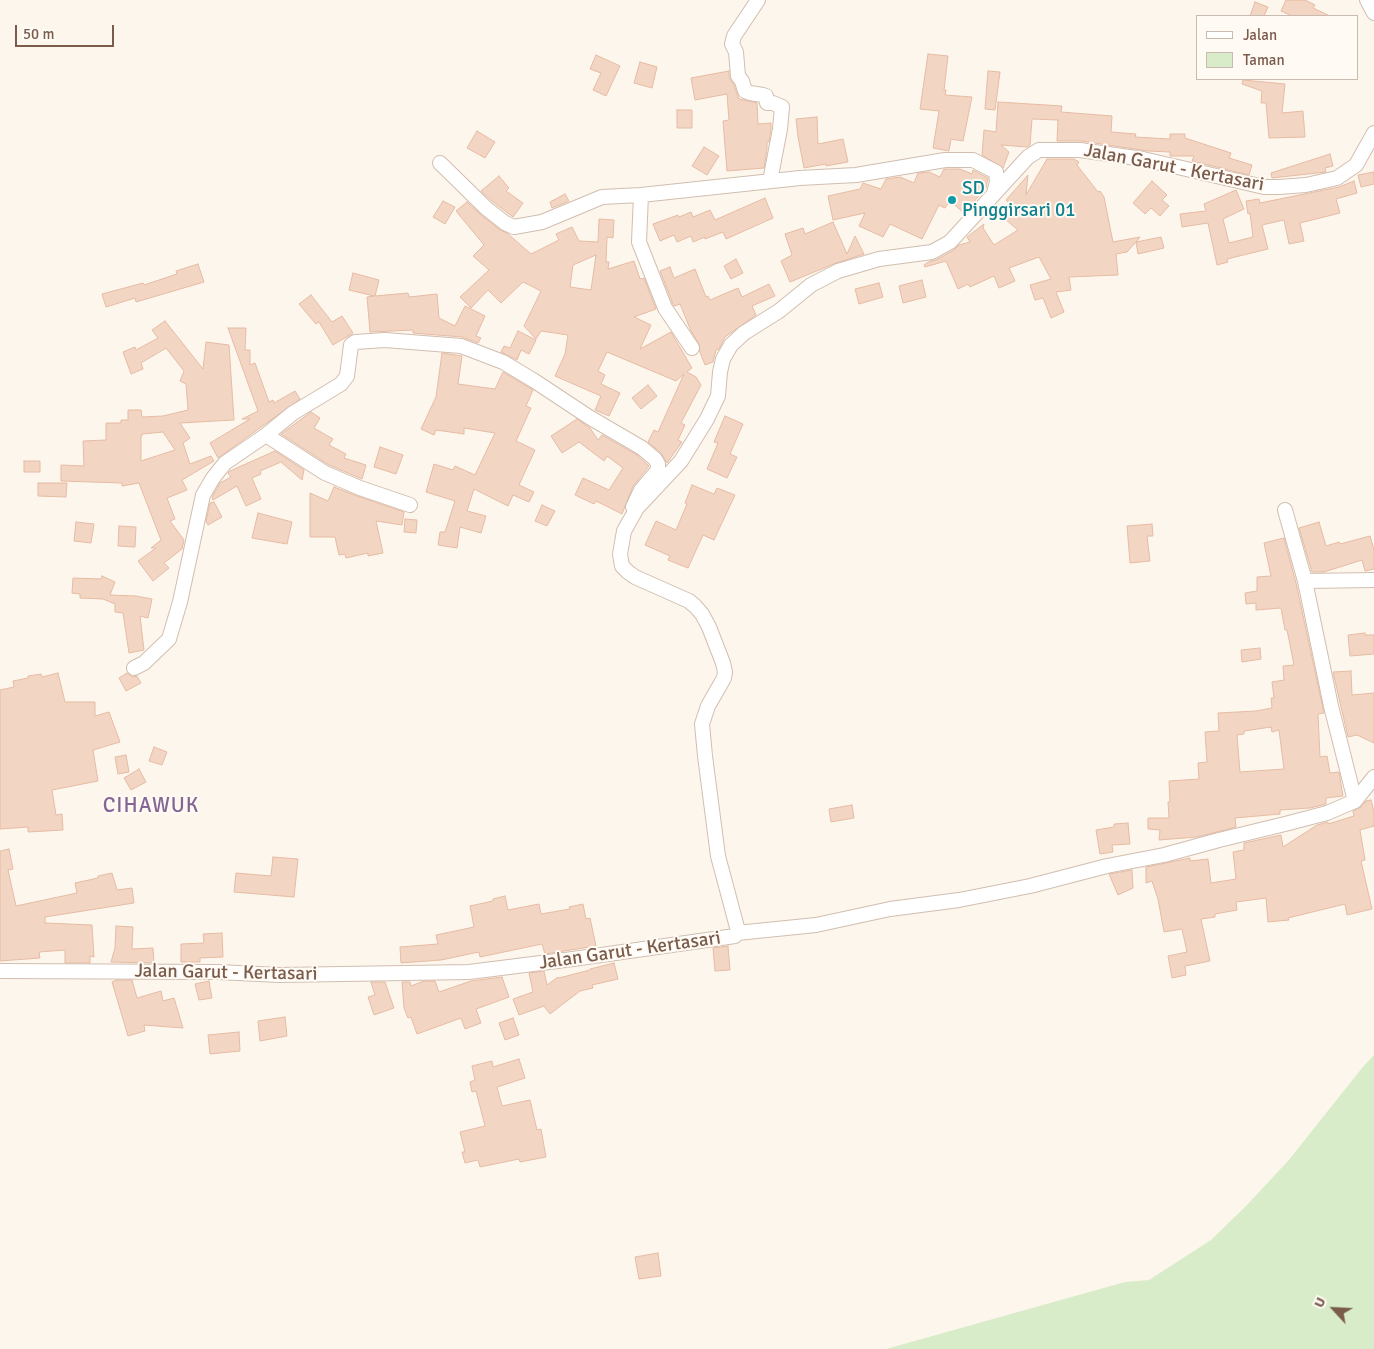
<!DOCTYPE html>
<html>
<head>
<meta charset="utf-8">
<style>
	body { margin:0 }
	#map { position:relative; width:1374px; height:1349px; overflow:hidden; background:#fdf6ec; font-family:Signika,sans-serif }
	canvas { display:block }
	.legend { position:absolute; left:1196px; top:15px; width:162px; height:65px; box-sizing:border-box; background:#fffaf3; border:1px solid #cabbb1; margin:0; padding:6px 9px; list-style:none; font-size:15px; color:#7a5c4d }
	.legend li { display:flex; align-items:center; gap:10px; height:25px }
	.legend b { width:25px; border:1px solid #cabbb1 }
	.north { position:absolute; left:1309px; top:1284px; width:50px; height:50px; -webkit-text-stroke:4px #fffaf3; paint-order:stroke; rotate:295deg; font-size:14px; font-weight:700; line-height:20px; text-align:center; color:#7a5c4d }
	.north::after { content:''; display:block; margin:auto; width:18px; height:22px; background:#7a5c4d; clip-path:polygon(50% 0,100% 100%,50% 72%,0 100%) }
	.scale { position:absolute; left:15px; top:25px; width:99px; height:22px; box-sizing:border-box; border:2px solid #7a5c4d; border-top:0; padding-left:6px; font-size:15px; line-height:18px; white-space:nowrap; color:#7a5c4d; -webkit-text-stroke:4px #fffaf3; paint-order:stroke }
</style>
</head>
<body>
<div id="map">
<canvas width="1374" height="1349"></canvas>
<ul class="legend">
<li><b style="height:6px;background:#fff"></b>Jalan</li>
<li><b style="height:14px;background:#d8ecc9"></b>Taman</li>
</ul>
<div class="north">U</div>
<div class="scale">50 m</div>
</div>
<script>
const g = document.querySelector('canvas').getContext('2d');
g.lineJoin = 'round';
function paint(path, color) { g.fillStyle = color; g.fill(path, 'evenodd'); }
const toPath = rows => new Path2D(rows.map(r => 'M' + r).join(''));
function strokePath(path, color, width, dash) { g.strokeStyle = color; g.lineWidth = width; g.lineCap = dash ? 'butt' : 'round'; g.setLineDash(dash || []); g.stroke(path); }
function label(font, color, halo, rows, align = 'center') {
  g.font = font + ' Signika,sans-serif'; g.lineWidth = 4; g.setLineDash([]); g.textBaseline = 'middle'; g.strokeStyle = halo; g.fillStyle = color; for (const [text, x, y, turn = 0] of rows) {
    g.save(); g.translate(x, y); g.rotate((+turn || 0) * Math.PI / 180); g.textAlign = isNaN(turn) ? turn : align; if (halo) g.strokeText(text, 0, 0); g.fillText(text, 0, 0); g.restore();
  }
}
paint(toPath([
	[1374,1055,1374,1349,886,1349,1125,1282,1149,1280,1211,1240,1247,1205,1288,1161,1362,1068]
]), '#d8ecc9');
const building = toPath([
	[1286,0,1305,0,1315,5,1313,8,1330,16,1292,16,1281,11,1286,0],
	[1255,2,1268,7,1264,16,1250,16,1255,2],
	[928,54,948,56,944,90,946,90,945,95,972,97,963,141,951,139,949,151,933,148,939,111,920,109,928,54],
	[596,55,620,66,606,96,593,90,601,73,590,69,596,55],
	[640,62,657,67,652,88,634,83,640,62],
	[729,71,729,77,734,85,739,99,757,103,758,124,771,123,771,129,769,142,767,142,767,149,764,168,727,171,723,121,729,120,727,94,695,100,691,78,729,71],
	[988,71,1000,72,995,110,985,109,988,71],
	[1243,80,1285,84,1282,113,1303,111,1305,137,1269,138,1266,103,1261,103,1262,91,1242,84,1243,80],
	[998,102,1062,106,1061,112,1112,116,1111,132,1136,134,1135,137,1170,139,1170,134,1185,134,1185,138,1231,153,1229,158,1252,165,1249,175,1192,161,1194,156,1170,156,1170,152,1148,151,1081,141,1057,141,1058,120,1032,119,1030,145,1027,147,1001,145,1009,152,1003,168,982,155,984,130,996,132,998,102],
	[677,110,692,110,692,128,677,128,677,110],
	[817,117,818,144,843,139,848,162,826,166,826,164,804,168,798,137,796,119,817,117],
	[477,131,495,142,485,158,467,148,477,131],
	[704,147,719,156,707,175,692,166,704,147],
	[1330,154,1333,166,1325,168,1326,172,1272,178,1271,173,1330,154],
	[1047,159,1074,159,1079,162,1077,165,1098,192,1100,191,1104,197,1113,242,1140,237,1136,242,1161,237,1164,248,1138,254,1136,242,1127,252,1116,254,1118,275,1069,277,1071,290,1056,292,1064,312,1051,318,1043,298,1035,300,1030,285,1051,279,1039,257,1009,268,1015,281,999,288,994,276,970,287,968,284,958,289,946,261,925,267,924,265,930,261,936,260,954,250,959,245,970,242,967,237,984,224,983,228,994,245,1018,230,1006,220,1016,209,1006,200,1028,175,1026,195,1047,159],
	[944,169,960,169,972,174,973,170,988,178,986,188,964,213,950,201,945,208,939,205,922,239,890,224,883,237,859,226,865,213,833,220,828,196,860,189,863,183,881,189,886,179,900,177,914,183,918,173,929,172,940,177,944,169],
	[1374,172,1374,184,1361,187,1358,175,1374,172],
	[499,176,509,188,506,191,523,203,513,217,492,201,481,191,499,176],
	[1152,181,1167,195,1162,200,1169,206,1160,216,1151,208,1145,214,1133,203,1152,181],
	[1354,181,1357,193,1336,199,1340,213,1300,223,1304,241,1289,244,1284,220,1262,225,1268,249,1227,259,1228,262,1217,265,1208,223,1182,227,1180,214,1206,211,1204,204,1236,190,1244,209,1223,219,1229,243,1253,237,1250,213,1248,214,1246,201,1259,199,1260,203,1339,187,1354,181],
	[565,194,569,201,552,208,550,202,565,194],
	[765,198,773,218,726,239,723,232,705,239,705,237,693,242,691,236,677,242,674,235,660,241,653,224,678,215,679,217,691,212,693,217,710,210,715,220,765,198],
	[443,201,455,207,445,224,433,217,443,201],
	[467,202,481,215,500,230,507,233,531,254,559,240,556,234,572,227,579,241,598,242,599,219,614,220,613,238,607,237,606,262,609,262,608,269,634,261,640,279,644,278,656,309,634,317,651,325,640,349,671,332,692,368,687,372,696,377,701,385,681,423,685,425,678,440,682,442,667,463,661,453,648,442,654,430,658,432,684,374,676,381,607,352,598,371,605,375,601,384,620,393,609,416,595,410,601,396,555,376,565,354,568,335,541,331,536,339,524,326,541,291,523,282,501,303,488,290,471,308,460,297,489,270,473,256,484,245,456,211,467,202],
	[596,255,591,290,570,287,573,265,596,255],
	[833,222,847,254,855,236,864,254,836,263,790,282,781,261,792,255,785,234,803,228,805,234,833,222],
	[736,259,743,273,731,279,724,266,736,259],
	[198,264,204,282,136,302,135,298,106,307,102,294,143,283,144,285,177,274,176,271,198,264],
	[670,267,674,278,695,269,706,297,708,296,710,300,738,288,742,297,769,284,775,296,752,306,756,315,725,337,719,349,716,350,713,362,705,365,700,352,699,344,691,331,680,304,674,306,673,304,660,271,670,267],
	[353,273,379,280,375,296,408,293,409,297,437,294,439,318,455,326,465,306,485,316,476,336,481,338,478,343,462,337,413,333,413,330,370,332,367,297,374,296,349,290,353,273],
	[922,280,926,297,903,303,899,286,922,280],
	[879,283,883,297,859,304,855,289,879,283],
	[311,295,332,322,342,316,353,333,333,345,319,322,316,324,299,304,311,295],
	[165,321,203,369,206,342,229,345,234,420,180,423,190,438,183,443,190,464,211,456,214,461,182,480,187,490,167,498,175,519,170,521,184,540,182,549,164,563,169,568,153,581,138,561,156,548,151,548,161,540,139,483,122,486,122,483,61,481,61,465,84,466,83,441,106,440,106,423,121,423,121,420,128,420,128,410,141,410,142,417,163,416,188,410,186,384,180,381,184,371,166,348,141,363,143,369,131,374,123,352,135,347,136,350,158,338,152,330,165,321],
	[163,432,175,450,141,461,141,436,142,436,142,434,163,432],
	[228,328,246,328,245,350,250,350,250,365,255,363,269,402,273,400,274,403,295,391,300,399,218,458,210,443,250,419,242,419,258,411,228,328],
	[518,331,536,340,529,354,521,350,517,360,501,352,504,346,510,348,518,331],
	[442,353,462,356,458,384,495,389,503,372,533,390,526,406,531,408,516,441,535,450,519,485,534,492,529,502,513,495,508,506,474,489,467,511,486,516,481,533,460,527,457,548,438,545,440,532,445,532,455,501,426,492,434,464,453,470,455,466,475,475,495,433,464,428,464,434,436,430,434,435,421,429,436,397,442,353],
	[648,385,657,396,641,409,632,398,648,385],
	[311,412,320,418,314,428,333,439,329,445,346,454,344,458,366,465,362,479,329,465,281,434,311,412],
	[725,416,743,424,730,454,737,457,727,478,707,469,718,443,714,442,725,416],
	[577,419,590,428,598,440,602,435,637,455,649,466,633,486,622,514,596,501,594,504,575,495,583,478,609,490,623,468,607,456,604,461,579,442,562,453,551,436,577,419],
	[380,447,403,455,396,474,374,467,380,447],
	[275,451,304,470,302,480,281,462,260,471,261,474,252,478,261,499,246,506,237,486,213,500,212,497,220,483,231,477,228,473,230,471,275,451],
	[24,461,40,461,40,472,24,472,24,461],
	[38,483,67,483,66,497,38,496,38,483],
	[692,485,714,494,717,488,735,495,714,540,703,535,688,568,668,560,670,556,645,545,656,521,676,530,687,504,685,503,692,485],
	[334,487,357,496,404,512,402,525,376,521,383,553,368,556,368,553,346,558,345,554,339,555,335,537,310,537,310,493,328,501,334,487],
	[214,502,222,517,208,525,206,521,210,503,214,502],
	[542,505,555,511,547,526,535,521,542,505],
	[258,513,292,522,287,544,252,538,258,513],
	[405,519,417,520,416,533,404,532,405,519],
	[76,522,94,524,91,543,74,541,76,522],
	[1319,522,1326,546,1339,542,1340,544,1370,536,1374,550,1374,569,1365,571,1362,560,1324,572,1312,572,1299,528,1319,522],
	[1152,524,1153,536,1147,536,1150,561,1130,563,1127,526,1152,524],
	[119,526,136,527,135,547,118,546,119,526],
	[1284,538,1296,583,1324,713,1318,714,1320,757,1327,756,1330,773,1339,772,1343,796,1326,798,1326,804,1310,808,1280,810,1280,814,1235,818,1236,827,1197,837,1159,840,1160,830,1148,829,1148,818,1169,818,1168,802,1170,802,1169,781,1199,779,1198,763,1207,762,1205,732,1219,731,1218,713,1256,711,1272,708,1271,698,1274,698,1272,682,1284,680,1283,666,1294,665,1287,630,1285,630,1281,608,1256,610,1256,603,1246,604,1245,593,1257,591,1257,577,1271,576,1264,543,1284,538],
	[1271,727,1272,732,1279,730,1284,769,1240,772,1237,735,1244,734,1244,731,1271,727],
	[102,576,115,582,110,595,136,596,152,599,148,618,140,616,144,650,129,653,123,613,115,612,115,604,103,599,80,598,80,594,72,593,73,578,101,579,102,576],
	[1365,633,1365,635,1374,635,1374,654,1350,656,1348,635,1365,633],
	[1260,648,1261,659,1242,662,1241,650,1260,648],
	[1351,671,1352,695,1374,693,1374,743,1357,735,1348,737,1333,672,1351,671],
	[58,673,65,702,95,702,95,716,109,712,120,742,93,750,98,781,52,790,56,815,62,814,63,830,28,832,28,827,0,829,0,690,14,687,13,681,28,678,28,676,41,674,42,677,58,673],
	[127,673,133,677,137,676,141,683,126,691,119,678,127,673],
	[154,747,167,752,162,765,149,761,154,747],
	[126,755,129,772,118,774,115,757,126,755],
	[139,769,146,782,131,790,124,778,139,769],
	[1371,800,1374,812,1374,826,1360,830,1365,860,1361,861,1372,909,1347,915,1345,904,1288,918,1289,920,1268,922,1266,898,1236,902,1237,910,1215,914,1215,917,1201,919,1210,961,1185,966,1186,975,1172,978,1168,956,1187,952,1182,929,1164,932,1158,899,1152,881,1146,883,1146,867,1190,858,1190,861,1208,859,1211,883,1236,879,1233,852,1244,850,1244,843,1281,835,1283,847,1317,825,1328,822,1328,824,1354,816,1353,811,1361,807,1366,801,1371,800],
	[852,805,854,818,831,822,829,809,852,805],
	[1128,823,1130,844,1112,845,1113,852,1100,854,1096,830,1114,827,1114,824,1128,823],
	[9,849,13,869,8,870,16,906,77,893,75,883,98,878,98,876,112,873,117,890,132,888,134,903,45,917,45,923,92,925,94,957,90,956,90,963,65,963,65,950,39,952,40,958,0,961,0,851,9,849],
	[273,857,298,859,294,897,234,892,236,873,271,876,273,857],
	[1132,870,1133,888,1118,895,1109,874,1132,870],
	[505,896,508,910,539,904,541,914,570,909,569,907,583,904,586,919,590,918,596,946,545,954,542,944,480,957,479,952,441,960,401,963,400,947,438,944,436,935,474,927,470,906,493,901,493,899,505,896],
	[116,926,133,927,132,949,153,948,154,963,111,962,115,948,116,926],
	[222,933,223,957,200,958,200,962,181,962,181,944,204,943,203,934,222,933],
	[728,946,730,970,715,971,713,948,728,946],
	[614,963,618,979,592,985,593,988,580,991,550,1014,544,1006,519,1015,513,999,533,992,529,973,544,971,547,985,558,977,559,978,590,970,590,969,614,963],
	[502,977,509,997,476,1009,481,1023,465,1029,461,1018,417,1034,411,1017,408,1018,404,1008,402,982,410,982,411,986,424,981,435,981,439,992,471,981,502,977],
	[117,980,132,980,137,998,161,991,163,1001,174,998,183,1028,144,1025,145,1031,128,1036,112,982,117,980],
	[209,981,212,998,199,1000,195,984,209,981],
	[371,982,385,982,394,1008,374,1015,368,997,375,995,371,982],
	[285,1017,287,1036,260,1041,258,1021,285,1017],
	[513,1018,519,1035,505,1040,499,1023,513,1018],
	[239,1032,240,1051,210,1054,208,1035,239,1032],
	[519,1059,525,1078,497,1087,502,1106,530,1100,537,1130,541,1129,546,1157,520,1162,519,1159,480,1167,478,1160,465,1163,462,1152,465,1152,460,1132,485,1126,476,1091,472,1092,470,1082,475,1080,472,1066,492,1061,493,1067,519,1059],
	[658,1253,661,1276,639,1279,635,1257,658,1253]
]);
paint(building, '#f3d5c3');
strokePath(building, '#e6bba3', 1);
const street = toPath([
	[758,0,734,36,732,44,736,52,738,76,742,81,745,91,750,93,763,95,766,96,767,103,773,103,782,107,780,129,770,181],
	[1367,0,1374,13],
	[440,163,486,208,505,223,514,227,542,222,602,197,641,195,800,178,856,175,945,160,973,160,996,172,997,182,994,193],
	[641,195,639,242,665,308,692,348],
	[266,435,325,473,360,488,410,505],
	[1305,581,1374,580],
	[134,668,144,663,169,639,180,602,203,495,213,478,225,463,266,435,293,413,341,384,347,376,351,345,355,342,385,340,461,346,503,362,533,380,589,417,642,448,655,459,658,464,658,470,641,490,633,507],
	[1355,801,1374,777],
	[737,933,816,925,890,909,959,900,1030,886,1107,866,1164,855,1219,840,1285,824,1327,813,1355,801,1331,706,1305,581,1285,510],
	[0,971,218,972,279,975,469,972,573,959,735,936,738,931,718,856,705,756,702,724,708,706,724,678,725,672,723,663,709,627,702,614,695,606,689,601,635,577,628,572,622,566,620,554,624,531,637,508,681,461,707,419,718,396,720,372,723,359,731,345,744,333,779,311,811,285,838,271,879,259,932,252,950,242,1028,157,1039,150,1080,150,1143,159,1264,187,1279,187,1306,185,1337,178,1356,165,1374,133]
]);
strokePath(street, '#d1beb0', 16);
strokePath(street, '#fff', 14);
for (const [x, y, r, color] of [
	[952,200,5,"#0f9aa8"]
]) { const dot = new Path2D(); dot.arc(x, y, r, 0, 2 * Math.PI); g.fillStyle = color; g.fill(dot); strokePath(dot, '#fffaf3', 2); }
label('19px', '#7a5c4d', '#fffaf3', [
	["Jalan Garut - Kertasari",1174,168,11],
	["Jalan Garut - Kertasari",630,951,-8],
	["Jalan Garut - Kertasari",226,973,1]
]);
label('19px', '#0d838f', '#fffaf3', [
	["SD",962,189],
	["Pinggirsari 01",962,211]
], 'left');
g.letterSpacing = '1px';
label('21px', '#846695', '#fffaf3', [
	["CIHAWUK",151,806]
]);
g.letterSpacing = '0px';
</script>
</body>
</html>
